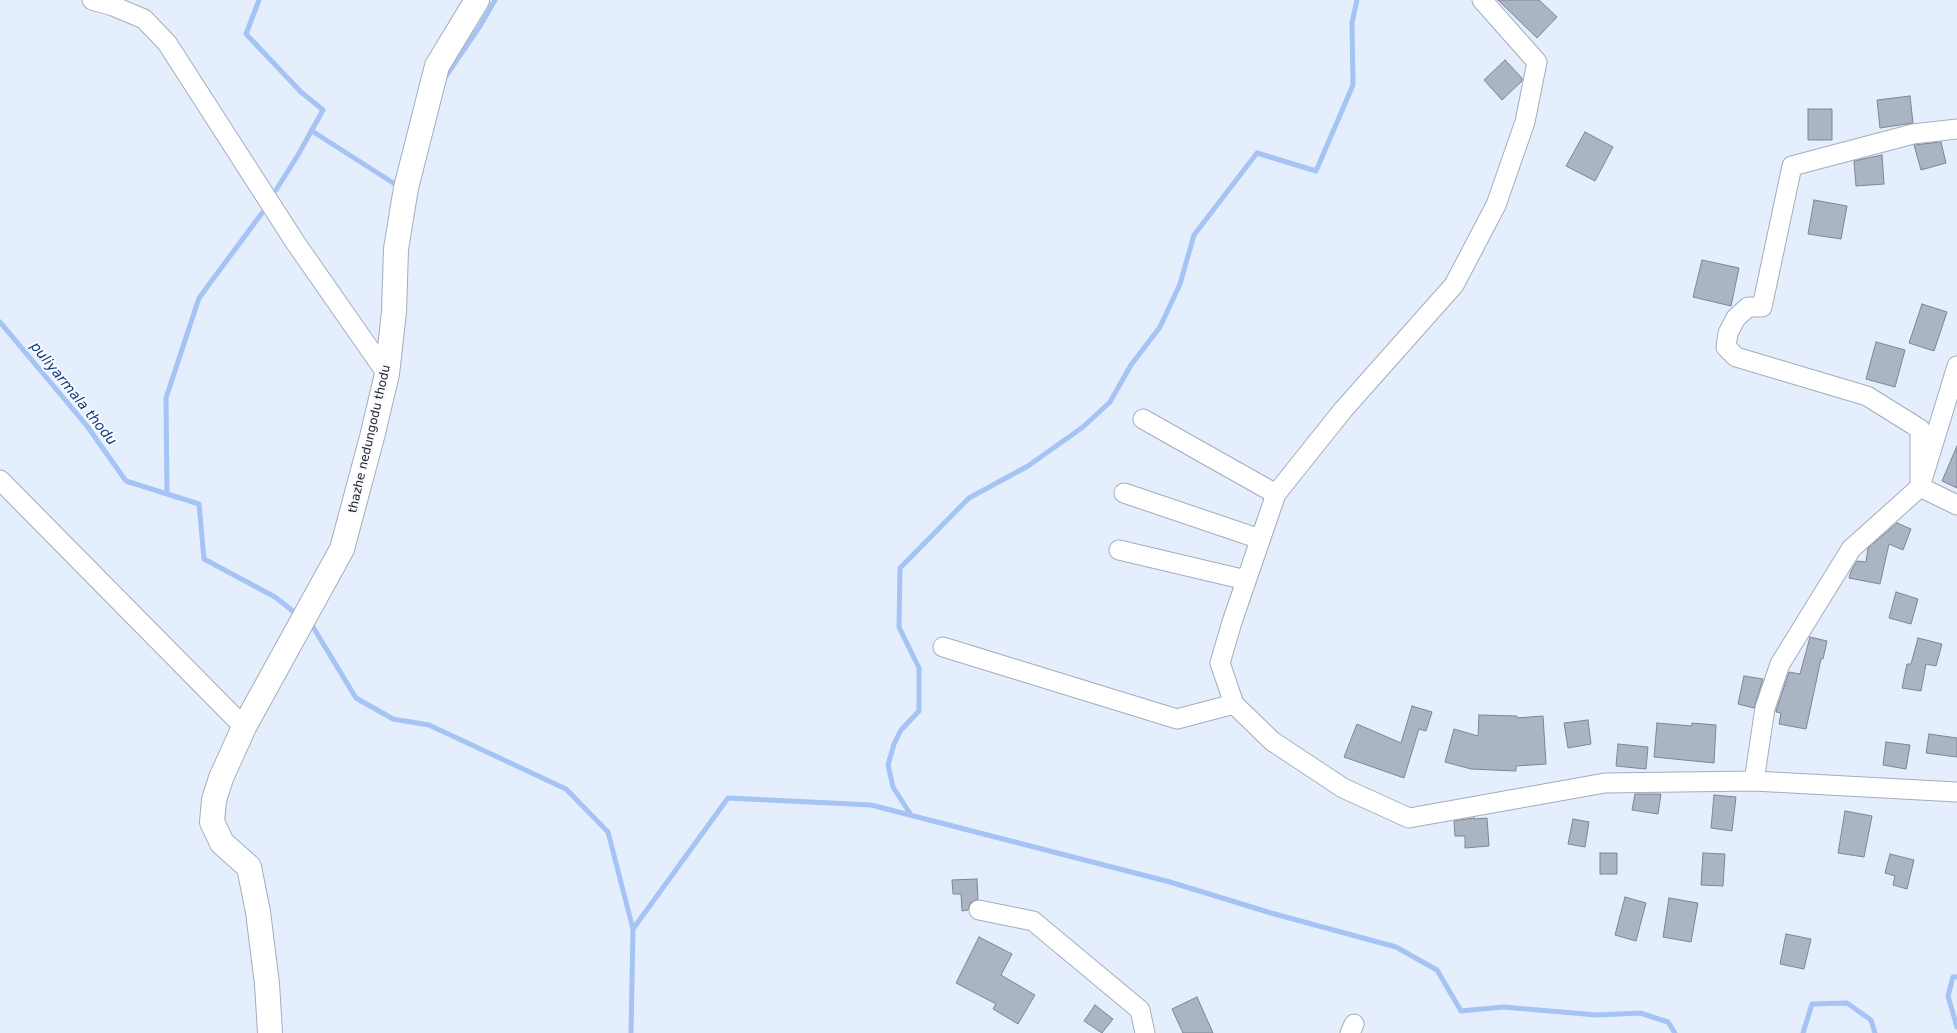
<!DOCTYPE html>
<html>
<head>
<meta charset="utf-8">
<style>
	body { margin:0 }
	canvas { display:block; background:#e4eefd }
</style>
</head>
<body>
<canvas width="1957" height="1033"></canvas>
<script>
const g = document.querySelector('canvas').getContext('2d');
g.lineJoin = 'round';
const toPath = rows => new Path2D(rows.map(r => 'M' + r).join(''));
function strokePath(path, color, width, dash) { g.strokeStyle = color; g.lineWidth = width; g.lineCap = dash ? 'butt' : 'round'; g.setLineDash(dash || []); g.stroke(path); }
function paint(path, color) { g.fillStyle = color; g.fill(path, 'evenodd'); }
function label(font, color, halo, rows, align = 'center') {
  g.font = font + ' "DejaVu Sans",sans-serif'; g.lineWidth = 4; g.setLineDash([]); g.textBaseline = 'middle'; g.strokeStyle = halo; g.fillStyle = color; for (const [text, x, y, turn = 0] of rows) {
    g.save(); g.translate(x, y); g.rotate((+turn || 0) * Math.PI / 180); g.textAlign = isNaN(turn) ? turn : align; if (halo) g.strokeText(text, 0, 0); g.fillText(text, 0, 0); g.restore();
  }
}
strokePath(toPath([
	[259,0,246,34,301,92,323,110,298,155,276,190],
	[444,79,480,26,495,0],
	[312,131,398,186],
	[0,322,87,426,126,481,199,504,204,559,275,597,299,616],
	[167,494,166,398,199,298,262,213],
	[308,623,313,627,356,698,393,719,429,725,566,789,608,832,633,929,631,1033],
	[911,815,893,787,888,765,894,744,901,730,919,711,919,668,899,627,900,568,969,498,1028,466,1083,427,1110,402,1131,365,1160,327,1180,284,1194,235,1257,153,1316,171,1353,85,1352,23,1357,0],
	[633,929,728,798,871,805,1170,882,1271,913,1396,947,1437,970,1461,1011,1503,1007,1597,1015,1640,1013,1668,1022,1675,1033],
	[1957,977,1953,977,1948,996,1957,1027],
	[1803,1033,1812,1004,1847,1003,1871,1020,1875,1033]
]), '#a5c3f4', 5);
const building = toPath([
	[1498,0,1539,0,1557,17,1537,38,1498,0],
	[1505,60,1522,78,1522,81,1502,100,1484,80,1505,60],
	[1910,96,1913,123,1880,128,1877,100,1910,96],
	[1808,109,1832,109,1832,140,1808,140,1808,109],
	[1585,132,1613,147,1595,181,1566,166,1585,132],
	[1941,142,1946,163,1921,170,1914,145,1941,142],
	[1882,155,1884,184,1856,186,1854,161,1882,155],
	[1814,200,1847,206,1841,239,1808,234,1814,200],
	[1702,260,1739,268,1731,306,1693,297,1702,260],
	[1922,304,1947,312,1934,351,1909,343,1922,304],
	[1876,342,1905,350,1895,387,1866,379,1876,342],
	[1957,446,1957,488,1942,481,1957,446],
	[1897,523,1911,529,1903,550,1889,544,1880,584,1849,578,1851,571,1857,561,1866,562,1868,548,1897,523],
	[1896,592,1918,599,1911,624,1889,618,1896,592],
	[1810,637,1827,641,1823,659,1821,659,1806,729,1779,724,1781,713,1776,712,1776,711,1789,672,1800,674,1810,637],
	[1918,638,1942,644,1936,666,1926,664,1921,691,1902,688,1907,664,1911,664,1918,638],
	[1744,676,1763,679,1754,708,1738,704,1744,676],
	[1412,706,1432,712,1426,731,1419,729,1404,778,1344,757,1357,724,1401,743,1412,706],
	[1479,715,1517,716,1517,718,1543,716,1546,764,1516,766,1516,771,1471,769,1445,762,1454,729,1478,736,1479,715],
	[1588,720,1591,744,1568,748,1564,723,1588,720],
	[1657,723,1692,726,1692,723,1716,725,1714,763,1654,757,1657,723],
	[1929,734,1957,738,1957,757,1926,753,1929,734],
	[1886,742,1910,745,1906,769,1883,765,1886,742],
	[1618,744,1648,747,1646,769,1616,766,1618,744],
	[1635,794,1661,794,1658,814,1632,810,1635,794],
	[1714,795,1736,797,1732,831,1711,828,1714,795],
	[1845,811,1872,816,1864,857,1838,853,1845,811],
	[1474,818,1474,819,1487,818,1489,846,1465,848,1465,836,1455,836,1454,821,1474,818],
	[1573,819,1589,822,1585,847,1568,844,1573,819],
	[1600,853,1617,853,1617,874,1600,874,1600,853],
	[1703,853,1725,854,1723,886,1701,885,1703,853],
	[1890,854,1914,860,1907,889,1893,885,1895,876,1885,873,1890,854],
	[977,879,978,899,970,903,968,910,962,911,961,894,953,894,952,880,977,879],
	[1625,897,1646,903,1636,941,1615,935,1625,897],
	[1669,898,1698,903,1691,942,1663,937,1669,898],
	[1786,934,1811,939,1804,969,1780,964,1786,934],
	[979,937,1012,954,1001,975,1035,995,1018,1024,993,1009,996,1004,956,983,979,937],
	[1197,997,1213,1033,1183,1033,1172,1009,1197,997],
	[1095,1005,1113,1019,1102,1033,1084,1021,1095,1005]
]);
paint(building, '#abb4c3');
strokePath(building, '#7d8694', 1);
const minor = toPath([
	[92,0,113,6,144,19,167,43,295,242,387,374],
	[1482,0,1537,62,1525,122,1496,205,1454,285,1343,410,1276,494,1232,622,1220,663,1234,704,1272,741,1343,788,1409,818,1605,783,1754,781,1957,792],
	[1957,366,1920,487,1957,505],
	[1143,419,1276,494],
	[0,480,244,727],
	[1124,493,1260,539],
	[1119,550,1246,580],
	[943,647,1177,719,1234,704],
	[1754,781,1765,708,1780,664,1851,549,1920,487,1920,429,1867,396,1736,357,1726,347,1728,333,1736,318,1748,307,1762,307,1792,166,1913,134,1957,129],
	[979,910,1033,921,1140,1010,1145,1033],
	[1350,1033,1354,1024]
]);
const tertiary = toPath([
	[270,1033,267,984,258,912,249,867,222,843,212,822,214,800,221,778,244,727,342,549,372,437,387,374,394,312,396,249,406,188,437,66,477,0]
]);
strokePath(minor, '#a4adbc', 21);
strokePath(tertiary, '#a4adbc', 26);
strokePath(minor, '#fff', 19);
strokePath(tertiary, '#fff', 24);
label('12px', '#1a1e23', '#f8fafe', [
	["thazhe nedungodu thodu",370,439,-77]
]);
label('italic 14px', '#0f397e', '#f8fafe', [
	["puliyarmala thodu",73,394,51]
]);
</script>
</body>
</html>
